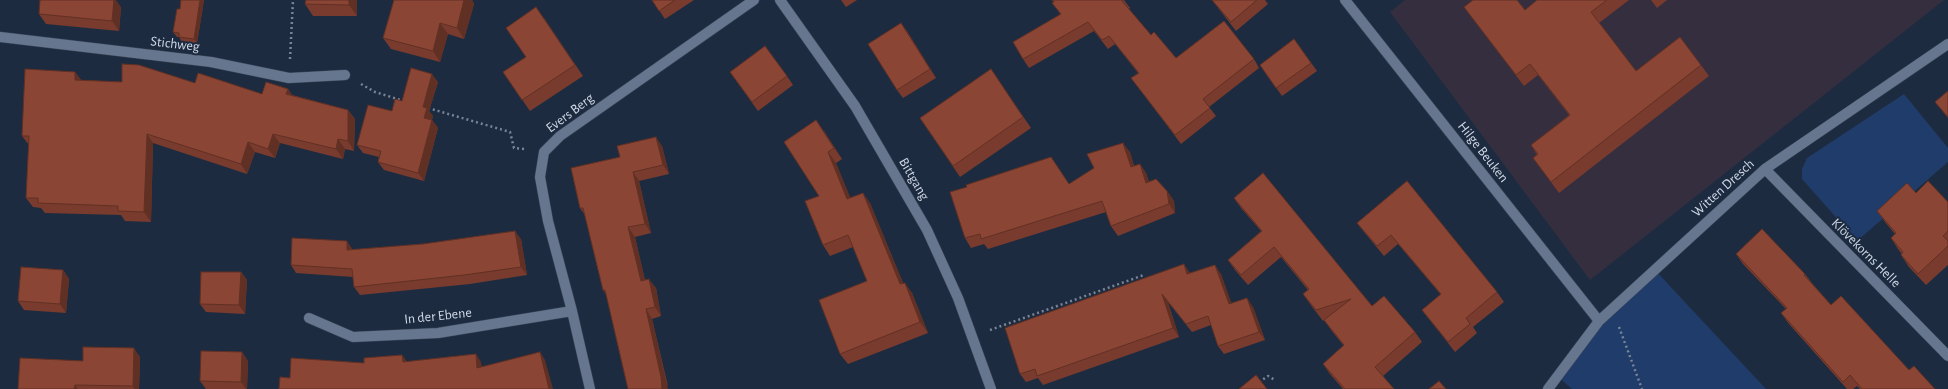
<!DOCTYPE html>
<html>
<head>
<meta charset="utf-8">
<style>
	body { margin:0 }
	canvas { display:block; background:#1d2b40 }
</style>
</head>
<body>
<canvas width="1948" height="389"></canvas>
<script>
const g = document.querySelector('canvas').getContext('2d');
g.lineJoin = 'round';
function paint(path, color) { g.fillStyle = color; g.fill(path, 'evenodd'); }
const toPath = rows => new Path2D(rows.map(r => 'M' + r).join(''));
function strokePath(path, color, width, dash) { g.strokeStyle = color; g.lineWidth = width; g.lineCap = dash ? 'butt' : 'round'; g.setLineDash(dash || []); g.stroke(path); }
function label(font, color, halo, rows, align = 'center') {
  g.font = font + ' "Alegreya Sans",sans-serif'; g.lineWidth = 4; g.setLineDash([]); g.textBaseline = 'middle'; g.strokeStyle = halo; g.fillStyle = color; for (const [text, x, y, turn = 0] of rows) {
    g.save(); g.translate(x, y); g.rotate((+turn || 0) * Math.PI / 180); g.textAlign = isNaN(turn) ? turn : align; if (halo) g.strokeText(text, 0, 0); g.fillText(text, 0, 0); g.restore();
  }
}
paint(toPath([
	[1405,0,1944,0,1590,280,1390,12]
]), '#342e3f');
paint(toPath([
	[1904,94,1948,148,1948,162,1857,241,1802,179,1802,169,1807,158],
	[1654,269,1766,389,1572,389,1557,376,1599,321]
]), '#1f3c6a');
const street = toPath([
	[780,0,855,106,927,230,958,298,991,389],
	[1345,0,1599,321],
	[0,37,211,62,289,78,345,75],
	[1765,169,1948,356],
	[309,318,353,337,438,333,572,311],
	[590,389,572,311,548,221,540,177,544,152,560,136,754,0],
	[1548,389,1599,321,1765,169,1948,44]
]);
strokePath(street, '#3b4658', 11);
strokePath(toPath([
	[290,59,293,0],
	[361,84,375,92,404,101],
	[428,108,510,132,514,148,525,149],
	[1619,327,1642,389],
	[990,330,1144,275],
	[1259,382,1268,376,1275,380]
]), '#798496', 2.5, [2, 3]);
strokePath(street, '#66768f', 10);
paint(toPath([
	[181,0,204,0,197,43,182,42,179,37,177,37,173,32,180,9],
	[306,0,357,0,357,16,313,16,305,4],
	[394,0,472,0,474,4,464,39,448,34,440,62,391,49,383,38],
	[652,0,694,0,665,19],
	[841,0,857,0,846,7],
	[1052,0,1124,0,1130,8,1129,9,1151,35,1176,58,1254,59,1259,68,1209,107,1216,116,1181,144,1131,78,1138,73,1115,44,1108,49,1094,31,1029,68,1023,59,1060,14],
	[1212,0,1265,0,1268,4,1236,31],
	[1537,0,1629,0,1599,23,1636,71,1701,65,1709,76,1559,193,1533,158,1537,155,1531,145,1569,115,1538,75,1524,86,1472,18,1464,7,1525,10],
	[1651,0,1667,0,1657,8],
	[121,7,119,31,46,24,39,14],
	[544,18,583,76,530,111,503,72,526,57],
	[907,31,936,78,903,98,897,90],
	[1294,39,1317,71,1282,96,1260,65],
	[991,69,1031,128,960,177,920,118],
	[75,72,81,80,122,82,195,83,262,94,288,89,292,95,348,110,355,119,354,151,345,149,343,159,280,143,275,158,255,152,247,174,153,143,151,222,125,221,121,215,45,213,41,208,33,207,26,198,29,145,22,136],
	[730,72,787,76,793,85,758,111],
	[438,82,429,111,433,116,432,120,438,128,424,181,384,170,378,162,379,157,363,153,357,145,402,101],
	[1948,91,1948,118,1935,102],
	[824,131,842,159,836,163,850,198,870,203,903,283,912,293,928,333,848,364,840,354,867,281,853,247,830,256,823,245,819,196],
	[662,146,669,174,639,181,651,233,635,237,645,280,656,288,661,316,652,319,668,386,603,290,585,215,580,208,620,157],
	[1130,152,1134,166,1140,164,1146,173,1149,182,1167,191,1174,201,1175,213,1118,236,1111,226,1106,212,988,249,984,244,971,248,965,238],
	[1407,181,1497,292,1504,302,1473,327,1477,333,1455,352,1429,319,1422,310,1441,295,1398,244,1384,256,1364,232,1357,223],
	[1916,193,1948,202,1948,265,1926,285,1909,267,1901,255,1902,254,1898,249,1891,238,1895,234,1885,222,1877,211],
	[1234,198,1372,306,1415,332,1422,342,1383,376,1394,389,1343,389,1330,374,1323,364,1344,346,1331,330,1324,320,1323,321,1310,304,1303,294,1308,290,1281,257,1248,285,1235,270,1228,260,1261,231,1241,208],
	[521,239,527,275,470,284,360,295,354,287,353,277,296,273,291,265,353,250],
	[1736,254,1805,274,1812,283,1831,305,1909,370,1935,389,1860,389,1857,386,1853,389,1847,389,1789,324,1781,313,1786,309,1743,264],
	[63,270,69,279,66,313,24,310,18,301],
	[241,272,247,280,245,314,206,312,200,304],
	[1190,273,1190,274,1221,274,1231,304,1253,307,1265,340,1224,354,1218,346,1211,325,1192,332,1168,302,1179,337,1043,385,1038,378,1026,382,1020,374],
	[242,352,248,361,247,389,206,389,200,381],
	[140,357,139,389,18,389,83,361]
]), '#783b2d');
paint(toPath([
	[114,0,116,0,121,7,119,31,112,21],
	[200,0,204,0,197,43,194,39],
	[349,0,357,0,357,16,349,5],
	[464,0,472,0,474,4,464,39,457,28],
	[440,23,448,34,440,62,433,51],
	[901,23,907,31,936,78,930,69],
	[75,72,82,82,75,80],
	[432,74,438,82,429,111,433,116,430,126,424,118,423,107],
	[288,89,294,99,286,94],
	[348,110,355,119,354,151,348,141],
	[432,120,438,128,424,181,418,173],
	[816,120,824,131,842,159,834,148],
	[147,134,153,143,151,222,144,212],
	[273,134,280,143,275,158,268,149],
	[656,137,662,146,669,174,663,165],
	[338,139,345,149,343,159,336,149],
	[248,142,255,152,247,174,241,164],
	[1123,143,1130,152,1137,176,1131,167],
	[828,152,836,163,855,209,847,199],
	[1140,164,1146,173,1152,192,1146,183],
	[633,172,639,181,651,233,645,224],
	[1167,191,1174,201,1175,213,1169,204],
	[863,193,870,203,908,295,900,284],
	[628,227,635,237,647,290,641,281],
	[515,231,521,239,527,275,521,267],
	[347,241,353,250,347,250],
	[1184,264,1190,273,1193,283,1187,274],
	[1215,265,1221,274,1235,313,1229,304],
	[63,270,69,279,66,313,60,304],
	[241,272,247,280,245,314,239,305],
	[649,279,656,288,661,316,655,307],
	[905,283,912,293,928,333,920,322],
	[1162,294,1168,302,1179,337,1173,328],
	[1247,298,1253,307,1265,340,1259,332],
	[646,309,652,319,668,389,662,389],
	[134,348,140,357,139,389,134,389,133,386],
	[242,352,248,361,247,389,246,389,241,382],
	[540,352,545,360,553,389,549,389],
	[476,354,481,362,483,377,477,368],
	[402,355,408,363,403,362],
	[75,385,78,389,74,389]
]), '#613024');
const building = toPath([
	[40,0,114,0,112,21,39,14,40,0],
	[181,0,200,0,194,39,179,37,179,33,173,32,177,9,180,9,181,0],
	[306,0,349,0,349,5,305,4,306,0],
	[394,0,464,0,457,28,440,23,433,51,383,38,394,0],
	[652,0,675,0,659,11,652,0],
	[1053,0,1123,0,1122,1,1151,35,1154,32,1176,58,1224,21,1254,59,1203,99,1210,108,1175,135,1131,78,1139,73,1109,36,1102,40,1088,22,1023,59,1013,42,1061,14,1052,3,1054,2,1053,0],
	[1212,0,1257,0,1231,22,1212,0],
	[1473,0,1517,0,1525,10,1537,0,1607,0,1591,12,1636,71,1680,37,1701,65,1551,182,1533,158,1538,154,1531,145,1570,115,1530,64,1516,75,1464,7,1473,0],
	[536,7,575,65,522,100,503,72,526,57,506,28,536,7],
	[901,23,930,69,897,90,868,44,901,23],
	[1294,39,1311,63,1276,88,1260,65,1294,39],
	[765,46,787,76,752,102,730,72,765,46],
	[122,64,139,65,195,83,198,73,262,94,266,82,288,89,286,94,348,110,348,141,338,139,336,149,273,134,268,149,248,142,241,164,147,134,144,212,118,211,118,206,38,203,38,198,26,198,29,136,22,136,25,69,75,72,75,80,122,82,122,64],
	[411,68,432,74,423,107,427,108,424,118,432,120,418,173,378,162,381,151,357,145,368,105,392,111,395,99,402,101,411,68],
	[991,69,1023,117,953,166,920,118,991,69],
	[1948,91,1948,117,1935,102,1948,91],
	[816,120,834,148,828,152,847,199,863,193,900,284,905,283,920,322,840,354,819,300,867,281,848,235,823,245,805,201,819,196,784,142,816,120],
	[656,137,663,165,633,172,645,224,628,227,641,281,649,279,655,307,646,309,661,377,662,389,628,389,605,290,603,290,583,208,580,208,571,168,620,157,617,146,656,137],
	[1123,143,1131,167,1140,164,1146,183,1156,179,1167,191,1169,204,1111,226,1102,201,981,239,980,234,965,238,950,192,967,187,966,185,1051,157,1069,184,1094,168,1087,154,1123,143],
	[1263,173,1372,306,1384,296,1415,332,1375,367,1394,389,1345,389,1323,364,1344,345,1324,320,1351,299,1316,310,1303,294,1309,289,1274,247,1241,275,1228,260,1262,231,1234,198,1263,173],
	[1407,181,1497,292,1466,318,1470,324,1448,342,1422,310,1441,294,1391,235,1377,246,1357,223,1407,181],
	[1928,181,1948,202,1948,231,1943,236,1948,241,1948,246,1918,274,1901,255,1903,252,1891,238,1896,233,1877,211,1907,183,1916,193,1928,181],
	[1762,229,1805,274,1804,275,1831,305,1841,296,1909,370,1914,366,1935,389,1862,389,1850,375,1843,382,1781,313,1787,308,1736,254,1762,229],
	[515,231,521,267,464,275,354,287,352,269,291,265,292,238,347,241,347,250,423,244,515,231],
	[1184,264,1187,274,1215,265,1229,304,1247,298,1259,332,1218,346,1208,316,1186,324,1162,294,1173,328,1037,376,1035,369,1020,374,1005,328,1184,264],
	[21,267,63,270,60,304,18,301,21,267],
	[201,272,241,272,239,305,200,304,201,272],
	[83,347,134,348,133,386,75,385,74,389,18,389,20,358,83,361,83,347],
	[201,351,242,352,241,382,200,381,201,351],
	[540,352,549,389,279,389,280,377,290,378,291,358,364,363,364,358,402,355,403,362,476,354,477,368,540,352],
	[1256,375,1267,389,1239,389,1256,375],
	[1439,381,1446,389,1429,389,1439,381]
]);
paint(building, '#8b4534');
strokePath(building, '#613024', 1);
label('14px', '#d0d9e7', '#1d2b40', [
	["Stichweg",175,44,7],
	["Evers Berg",570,113,-37],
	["Hilge Beuken",1483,152,52],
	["Bittgang",914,179,60],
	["Witten Dresch",1723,188,-42],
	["Klövekorns Helle",1866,253,45],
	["In der Ebene",438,316,-6]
]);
</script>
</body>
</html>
